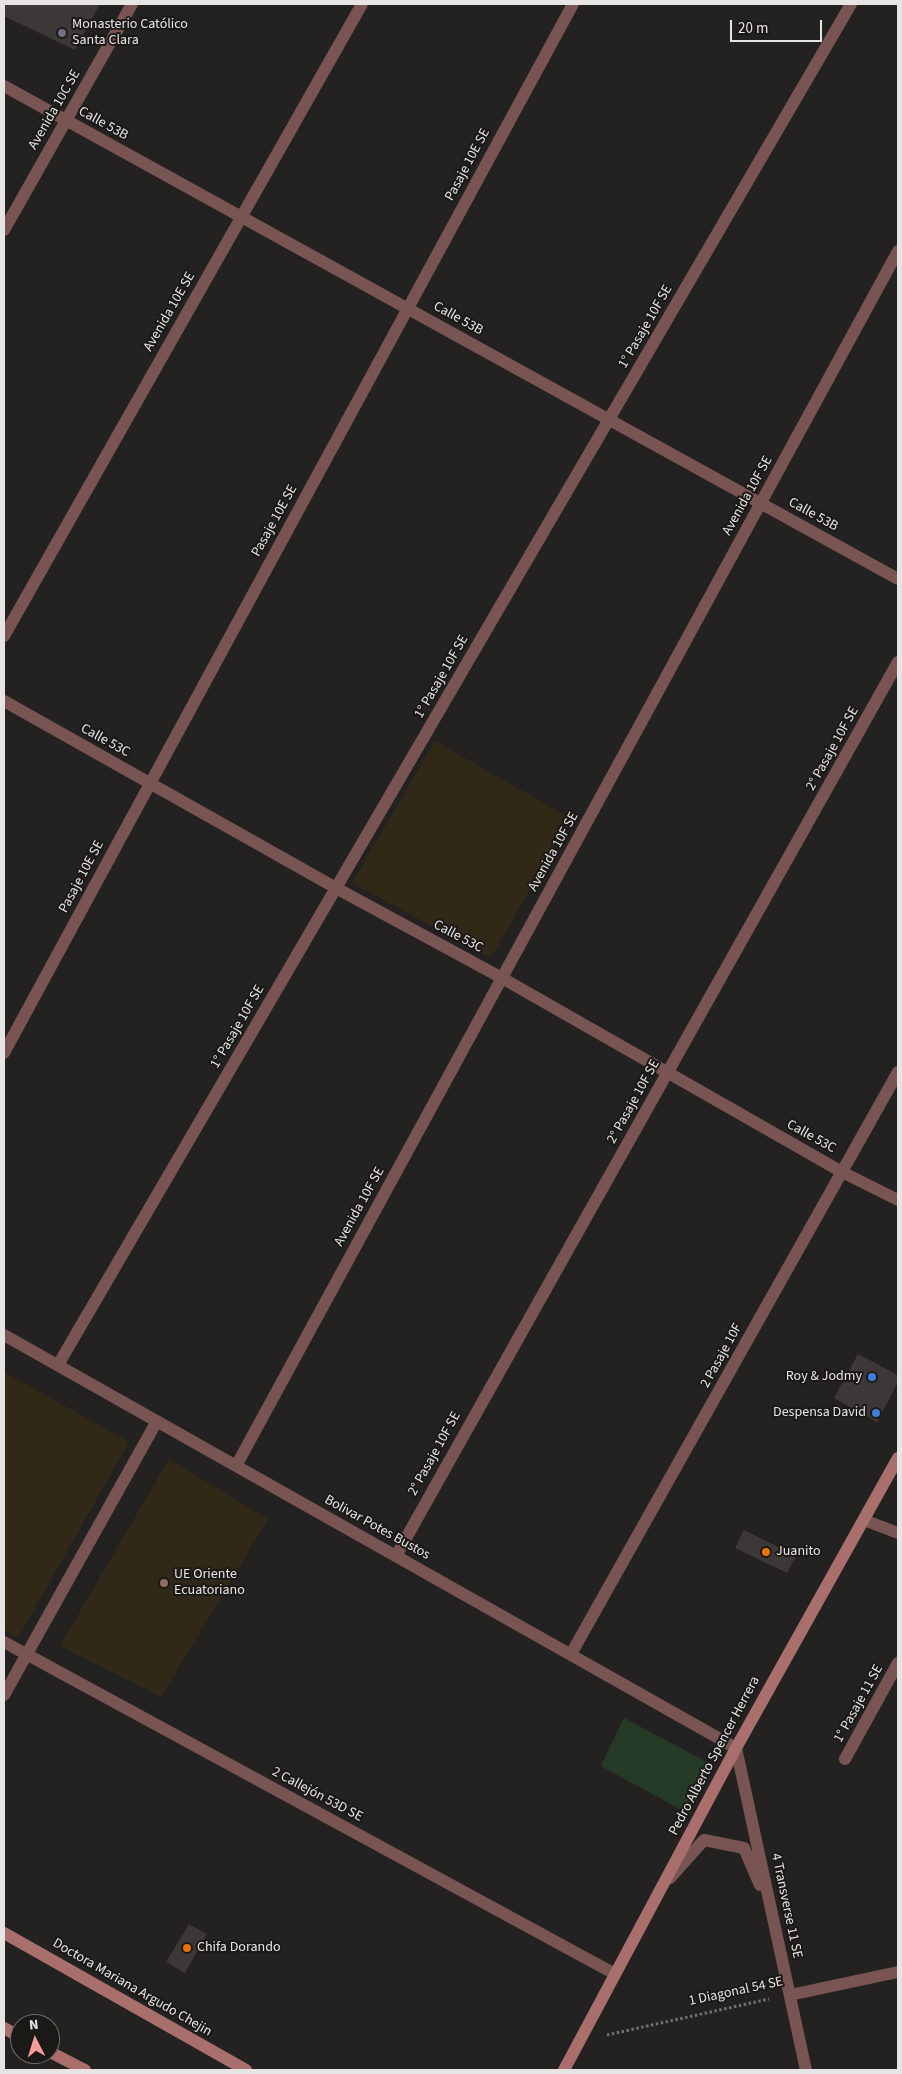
<!DOCTYPE html>
<html>
<head>
<meta charset="utf-8">
<style>
	body { margin:0 }
	#map { position:relative; width:902px; height:2074px; overflow:hidden; background:#242220; font-family:"Source Sans 3",sans-serif }
	canvas { display:block }
	.frame { position:absolute; inset:0; border:5px solid #e7e5e4; pointer-events:none }
	.north { position:absolute; left:10px; top:2014px; width:50px; height:50px; box-sizing:border-box; background:#1b1916; border:1px solid #6d6b68; border-radius:50%; rotate:355deg; font-size:14px; font-weight:700; line-height:20px; text-align:center; color:#e7e5e4 }
	.north::after { content:''; display:block; margin:auto; width:18px; height:22px; background:#f59b9c; clip-path:polygon(50% 0,100% 100%,50% 72%,0 100%) }
	.scale { position:absolute; left:730px; top:20px; width:92px; height:22px; box-sizing:border-box; border:2px solid #e7e5e4; border-top:0; padding-left:6px; font-size:15px; line-height:18px; white-space:nowrap; color:#e7e5e4; -webkit-text-stroke:4px #1b1916; paint-order:stroke }
</style>
</head>
<body>
<div id="map">
<canvas width="902" height="2074"></canvas>
<div class="frame"></div>
<div class="north">N</div>
<div class="scale">20 m</div>
</div>
<script>
const g = document.querySelector('canvas').getContext('2d');
g.lineJoin = 'round';
function paint(path, color) { g.fillStyle = color; g.fill(path, 'evenodd'); }
const toPath = rows => new Path2D(rows.map(r => 'M' + r).join(''));
function strokePath(path, color, width, dash) { g.strokeStyle = color; g.lineWidth = width; g.lineCap = dash ? 'butt' : 'round'; g.setLineDash(dash || []); g.stroke(path); }
function label(font, color, halo, rows, align = 'center') {
  g.font = font + ' "Source Sans 3",sans-serif'; g.lineWidth = 4; g.setLineDash([]); g.textBaseline = 'middle'; g.strokeStyle = halo; g.fillStyle = color; for (const [text, x, y, turn = 0] of rows) {
    g.save(); g.translate(x, y); g.rotate((+turn || 0) * Math.PI / 180); g.textAlign = isNaN(turn) ? turn : align; if (halo) g.strokeText(text, 0, 0); g.fillText(text, 0, 0); g.restore();
  }
}
paint(toPath([
	[435,741,570,818,491,958,352,883],
	[4,1372,129,1442,18,1638,4,1630],
	[169,1459,268,1519,161,1697,60,1646]
]), '#312918');
paint(toPath([
	[624,1718,714,1766,689,1814,601,1766]
]), '#263b27');
paint(toPath([
	[4,4,100,4,75,50,4,16],
	[858,1354,898,1375,898,1382,877,1422,834,1398],
	[744,1530,796,1556,787,1573,735,1548],
	[189,1924,207,1934,185,1973,166,1962]
]), '#3c3838');
strokePath(toPath([
	[607,2035,769,1999]
]), '#73716f', 3, [2.5, 2.5]);
strokePath(toPath([
	[4,86,898,579],
	[4,230,132,4],
	[4,636,362,4],
	[4,701,336,888,502,978,842,1172,898,1200],
	[4,1053,573,4],
	[4,1335,736,1748,806,2070],
	[58,1365,851,4],
	[236,1466,898,251],
	[864,1520,898,1533],
	[396,1556,898,662],
	[4,1642,615,1974],
	[571,1654,898,1072],
	[4,1695,157,1421],
	[845,1759,898,1663],
	[670,1878,704,1840,744,1848,760,1885],
	[790,1995,898,1972]
]), '#785452', 12);
strokePath(toPath([
	[4,1933,246,2070],
	[4,2028,20,2037],
	[50,2052,85,2070],
	[564,2070,736,1748,898,1458]
]), '#a86f6c', 12);
for (const [x, y, r, color] of [
	[62,33,5,"#6b7280"],
	[872,1377,5,"#3f7fe0"],
	[876,1413,5,"#3f7fe0"],
	[766,1552,5,"#e8710a"],
	[164,1583,5,"#8d6e63"],
	[187,1948,5,"#e8710a"]
]) { const dot = new Path2D(); dot.arc(x, y, r, 0, 2 * Math.PI); g.fillStyle = color; g.fill(dot); strokePath(dot, '#1b1916', 2); }
label('14px', '#e7e5e4', '#1b1916', [
	["Monasterio Católico",72,25],
	["Santa Clara",72,41],
	["Roy & Jodmy",862,1377,"right"],
	["Despensa David",866,1413,"right"],
	["Juanito",776,1552],
	["UE Oriente",174,1575],
	["Ecuatoriano",174,1591],
	["Chifa Dorando",197,1948]
], 'left');
label('14px', '#e7e5e4', '#1b1916', [
	["Avenida 10C SE",55,110,-60],
	["Calle 53B",103,124,29],
	["Pasaje 10E SE",468,165,-62],
	["Avenida 10E SE",170,312,-60],
	["Calle 53B",458,319,29],
	["1° Pasaje 10F SE",646,327,-60],
	["Avenida 10F SE",748,496,-61],
	["Calle 53B",813,515,29],
	["Pasaje 10E SE",275,521,-61],
	["1° Pasaje 10F SE",442,677,-60],
	["Calle 53C",105,741,29],
	["2° Pasaje 10F SE",833,749,-61],
	["Avenida 10F SE",554,852,-61],
	["Pasaje 10E SE",82,877,-62],
	["Calle 53C",458,937,28],
	["1° Pasaje 10F SE",238,1027,-60],
	["2° Pasaje 10F SE",634,1102,-61],
	["Calle 53C",811,1137,29],
	["Avenida 10F SE",360,1207,-61],
	["2 Pasaje 10F",722,1356,-61],
	["2° Pasaje 10F SE",435,1454,-61],
	["Bolivar Potes Bustos",377,1528,29],
	["1° Pasaje 11 SE",859,1704,-61],
	["Pedro Alberto Spencer Herrera",715,1756,-62],
	["2 Callejón 53D SE",317,1795,28],
	["4 Transverse 11 SE",786,1906,78],
	["Doctora Mariana Argudo Chejin",132,1988,30],
	["1 Diagonal 54 SE",736,1992,-12]
]);
</script>
</body>
</html>
